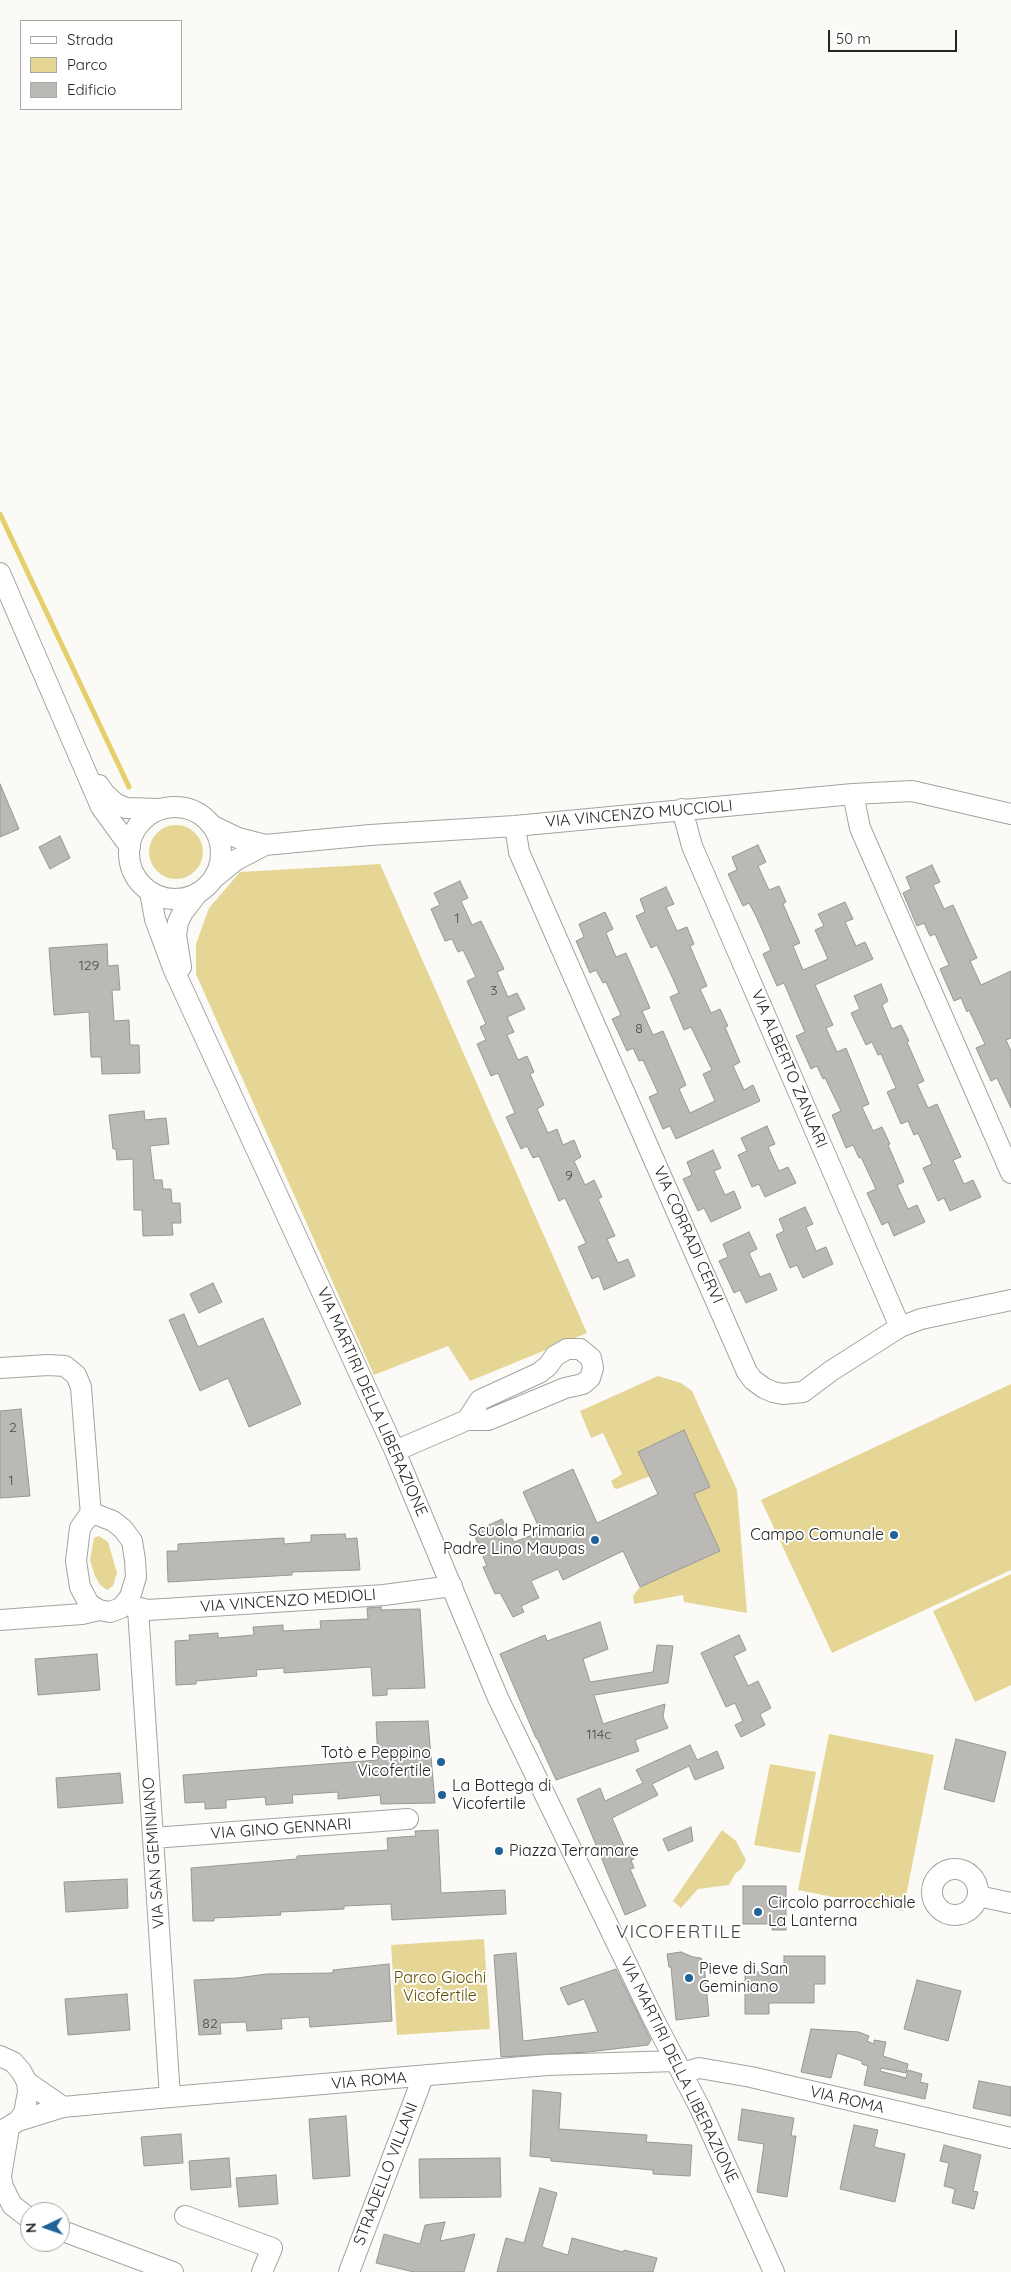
<!DOCTYPE html>
<html>
<head>
<meta charset="utf-8">
<style>
	body { margin:0 }
	#map { position:relative; width:1011px; height:2272px; overflow:hidden; background:#fbfaf6; font-family:Quicksand,sans-serif }
	canvas { display:block }
	.legend { position:absolute; left:20px; top:20px; width:162px; height:90px; box-sizing:border-box; background:#fff; border:1px solid #a8a8a7; margin:0; padding:6px 9px; list-style:none; font-size:15px; color:#252523 }
	.legend li { display:flex; align-items:center; gap:10px; height:25px }
	.legend b { width:25px; border:1px solid #a8a8a7 }
	.north { position:absolute; left:20px; top:2202px; width:50px; height:50px; box-sizing:border-box; background:#fff; border:1px solid #a8a8a7; border-radius:50%; rotate:267deg; font-size:14px; font-weight:700; line-height:20px; text-align:center; color:#252523 }
	.north::after { content:''; display:block; margin:auto; width:18px; height:22px; background:#1f6297; clip-path:polygon(50% 0,100% 100%,50% 72%,0 100%) }
	.scale { position:absolute; left:828px; top:30px; width:129px; height:22px; box-sizing:border-box; border:2px solid #252523; border-top:0; padding-left:6px; font-size:15px; line-height:18px; white-space:nowrap; color:#252523; -webkit-text-stroke:4px #fff; paint-order:stroke }
</style>
</head>
<body>
<div id="map">
<canvas width="1011" height="2272"></canvas>
<ul class="legend">
<li><b style="height:6px;background:#fff"></b>Strada</li>
<li><b style="height:14px;background:#e6d695"></b>Parco</li>
<li><b style="height:14px;background:#bab9b5"></b>Edificio</li>
</ul>
<div class="north">N</div>
<div class="scale">50 m</div>
</div>
<script>
const g = document.querySelector('canvas').getContext('2d');
g.lineJoin = 'round';
function paint(path, color) { g.fillStyle = color; g.fill(path, 'evenodd'); }
const toPath = rows => new Path2D(rows.map(r => 'M' + r).join(''));
function strokePath(path, color, width, dash) { g.strokeStyle = color; g.lineWidth = width; g.lineCap = dash ? 'butt' : 'round'; g.setLineDash(dash || []); g.stroke(path); }
function label(font, color, halo, rows, align = 'center') {
  g.font = font + ' Quicksand,sans-serif'; g.lineWidth = 4; g.setLineDash([]); g.textBaseline = 'middle'; g.strokeStyle = halo; g.fillStyle = color; for (const [text, x, y, turn = 0] of rows) {
    g.save(); g.translate(x, y); g.rotate((+turn || 0) * Math.PI / 180); g.textAlign = isNaN(turn) ? turn : align; if (halo) g.strokeText(text, 0, 0); g.fillText(text, 0, 0); g.restore();
  }
}
paint(toPath([
	'149 852a27 27 0 1 1 54 0a27 27 0 1 1-54 0Z',
	[380,864,587,1333,470,1381,448,1346,374,1375,196,974,196,944,209,908,240,872],
	[658,1376,681,1383,692,1391,737,1490,747,1613,684,1602,683,1595,634,1604,633,1596,640,1587,720,1551,694,1494,710,1487,684,1430,639,1452,650,1476,617,1489,614,1488,611,1481,622,1474,603,1433,591,1438,580,1411],
	[1011,1384,1011,1570,832,1653,761,1500],
	[99,1536,108,1542,117,1573,113,1586,107,1590,100,1585,95,1576,90,1560,94,1538],
	[1011,1574,1011,1685,975,1702,933,1611],
	[829,1734,934,1755,903,1911,798,1890],
	[770,1764,816,1772,800,1853,754,1845],
	[722,1830,736,1841,746,1860,742,1868,735,1874,729,1885,698,1889,681,1908,673,1901],
	[484,1939,490,2029,397,2035,391,1945]
]), '#e6d695');
strokePath(toPath([
	[0,514,129,787]
]), '#e5cf6d', 5);
const building = toPath([
	[0,784,19,829,0,837,0,784],
	[60,836,70,858,50,869,39,847,60,836],
	[758,845,766,862,758,866,769,890,779,886,786,902,783,904,800,943,793,946,803,970,828,959,815,930,824,926,818,914,845,902,853,919,845,922,856,946,865,942,873,959,815,985,833,1025,826,1028,837,1052,846,1048,869,1104,862,1107,873,1131,882,1127,890,1144,888,1145,904,1182,897,1185,908,1209,917,1205,925,1222,894,1236,888,1222,882,1225,867,1193,876,1189,861,1157,859,1158,853,1145,846,1148,832,1115,841,1111,825,1078,823,1079,817,1066,811,1069,796,1036,805,1032,784,983,777,986,763,954,771,950,756,916,749,903,743,906,728,874,737,870,732,857,758,845],
	[932,865,940,882,933,885,944,909,953,905,977,958,970,961,981,985,1011,971,1011,1038,1006,1040,1011,1051,1011,1108,997,1078,991,1081,976,1048,985,1044,969,1010,967,1012,961,998,954,1001,940,969,949,965,935,934,930,936,924,923,917,926,903,893,911,889,906,877,932,865],
	[460,881,468,898,461,901,472,925,481,921,504,969,497,972,508,997,517,993,525,1009,507,1017,514,1032,507,1035,518,1060,527,1056,534,1072,530,1074,544,1105,537,1109,548,1133,557,1129,563,1145,574,1140,581,1157,574,1161,585,1185,594,1180,602,1197,598,1199,615,1236,607,1239,618,1263,628,1259,635,1276,604,1290,599,1276,592,1279,578,1247,586,1243,565,1198,559,1201,539,1156,533,1158,527,1146,521,1149,506,1117,515,1113,498,1073,491,1076,477,1044,486,1040,480,1027,486,1024,467,981,476,977,463,950,458,952,452,939,445,941,431,909,440,905,434,893,460,881],
	[666,887,674,904,666,907,677,931,687,927,694,944,690,946,707,986,700,989,711,1013,720,1009,728,1026,725,1027,740,1062,733,1066,744,1090,753,1085,760,1101,676,1139,670,1126,663,1129,649,1097,658,1093,643,1060,639,1061,633,1048,627,1051,612,1019,621,1015,606,982,603,983,596,970,590,973,576,941,584,937,579,924,605,912,613,929,606,933,616,957,626,953,650,1008,642,1011,653,1035,663,1031,686,1085,679,1089,690,1113,715,1101,703,1074,712,1070,691,1027,684,1030,670,997,679,993,674,981,657,945,651,948,636,916,645,912,640,899,666,887],
	[107,944,108,966,118,965,120,990,112,990,114,1021,129,1020,130,1045,139,1045,140,1073,102,1074,101,1057,91,1057,89,1012,54,1015,49,948,107,944],
	[881,984,888,1001,882,1005,892,1029,901,1025,909,1041,907,1042,924,1081,917,1084,928,1108,937,1104,961,1157,953,1160,964,1184,973,1180,981,1197,950,1211,944,1198,938,1201,923,1168,932,1164,918,1133,914,1135,908,1121,901,1124,887,1092,896,1088,881,1054,878,1055,872,1042,866,1045,851,1013,860,1009,854,996,881,984],
	[144,1111,145,1120,166,1118,169,1144,150,1146,154,1180,162,1180,163,1189,171,1189,172,1203,180,1203,181,1223,172,1223,173,1235,143,1236,142,1210,134,1210,133,1159,117,1160,116,1149,113,1149,109,1115,144,1111],
	[767,1126,775,1144,768,1147,779,1171,788,1167,796,1183,765,1197,759,1184,752,1187,738,1155,747,1151,741,1138,767,1126],
	[713,1150,721,1168,714,1171,725,1195,734,1191,741,1208,711,1222,704,1208,698,1211,683,1179,692,1175,687,1162,713,1150],
	[805,1207,813,1224,806,1227,816,1251,826,1247,833,1264,803,1278,797,1265,790,1268,776,1235,784,1231,779,1219,805,1207],
	[749,1232,757,1249,749,1253,760,1277,770,1273,777,1290,746,1303,740,1290,734,1293,719,1261,728,1257,723,1244,749,1232],
	[213,1283,222,1302,199,1313,190,1294,213,1283],
	[184,1314,198,1347,263,1318,301,1404,249,1427,228,1378,200,1391,169,1320,184,1314],
	[21,1409,30,1496,0,1498,0,1411,21,1409],
	[684,1430,710,1487,694,1494,720,1551,640,1587,623,1551,563,1580,558,1569,531,1581,539,1598,521,1606,524,1612,513,1617,500,1593,495,1594,483,1567,487,1566,473,1532,502,1519,514,1542,541,1532,523,1492,573,1469,597,1523,658,1494,638,1452,684,1430],
	[345,1534,346,1539,357,1538,360,1570,292,1572,292,1575,168,1582,167,1551,178,1551,178,1544,284,1538,284,1544,311,1542,311,1535,345,1534],
	[381,1607,381,1610,420,1609,425,1688,387,1689,387,1695,373,1696,371,1667,284,1673,284,1668,256,1670,257,1676,196,1681,196,1684,176,1685,175,1641,190,1640,189,1635,218,1633,218,1638,254,1635,253,1627,283,1625,283,1631,321,1629,320,1621,368,1619,367,1608,381,1607],
	[600,1622,608,1649,583,1659,590,1682,653,1672,657,1645,673,1646,668,1683,594,1695,603,1724,665,1704,663,1717,668,1728,635,1740,639,1751,556,1780,537,1738,536,1738,500,1654,545,1635,547,1641,600,1622],
	[739,1635,746,1650,734,1656,748,1686,758,1681,771,1708,760,1714,765,1725,741,1737,735,1725,743,1721,735,1703,726,1707,701,1653,739,1635],
	[97,1654,100,1690,38,1695,35,1659,97,1654],
	[428,1721,435,1803,381,1804,380,1795,338,1799,338,1792,292,1795,293,1803,266,1805,265,1797,226,1800,226,1808,205,1809,205,1802,185,1803,183,1775,378,1760,376,1722,428,1721],
	[956,1739,1006,1752,994,1802,944,1789,956,1739],
	[690,1745,697,1760,717,1751,724,1768,695,1780,689,1766,652,1784,658,1795,612,1818,625,1848,628,1846,634,1859,631,1860,634,1868,630,1869,646,1906,625,1915,577,1799,600,1788,605,1801,643,1783,636,1770,690,1745],
	[120,1773,123,1803,58,1808,56,1778,120,1773],
	[691,1827,693,1841,668,1851,663,1839,691,1827],
	[438,1830,441,1893,505,1890,506,1914,392,1920,391,1904,344,1906,344,1909,280,1912,281,1915,214,1918,214,1921,193,1921,191,1868,297,1859,297,1856,388,1850,387,1838,416,1836,415,1831,438,1830],
	[127,1879,128,1908,66,1912,64,1882,127,1879],
	[743,1886,786,1886,786,1930,772,1930,773,1924,743,1924,743,1886],
	[681,1952,693,1957,701,1958,704,1964,709,2016,676,2020,671,1967,669,1967,667,1954,681,1952],
	[516,1953,523,2041,598,2032,584,1999,568,2005,560,1988,616,1969,651,2040,648,2045,588,2052,501,2057,494,1955,516,1953],
	[784,1956,825,1956,825,1984,814,1984,814,2003,769,2003,769,2014,745,2014,745,1972,784,1972,784,1956],
	[389,1964,392,2021,310,2027,309,2017,281,2019,282,2029,247,2031,246,2022,220,2023,221,2034,199,2035,194,1980,237,1978,267,1974,333,1973,333,1970,389,1964],
	[917,1980,961,1991,948,2041,904,2029,917,1980],
	[127,1994,130,2030,68,2035,65,1999,127,1994],
	[811,2029,859,2032,869,2036,867,2041,874,2044,874,2040,886,2042,883,2056,908,2064,906,2073,881,2068,880,2071,906,2078,908,2070,922,2074,920,2082,928,2084,925,2099,864,2085,868,2066,862,2064,862,2061,837,2053,831,2078,801,2072,811,2029],
	[979,2081,1011,2087,1011,2116,973,2108,979,2081],
	[533,2090,561,2093,559,2129,647,2135,646,2142,692,2145,690,2176,653,2174,653,2170,551,2161,551,2158,530,2156,533,2090],
	[742,2109,794,2118,791,2136,796,2136,787,2197,757,2192,764,2144,738,2140,742,2109],
	[346,2116,350,2176,313,2179,309,2119,346,2116],
	[854,2125,878,2130,874,2147,905,2154,895,2202,840,2189,854,2125],
	[181,2134,183,2163,144,2166,141,2137,181,2134],
	[944,2145,981,2155,973,2191,978,2192,974,2209,952,2203,955,2189,944,2186,949,2163,940,2161,944,2145],
	[229,2158,231,2187,191,2190,189,2161,229,2158],
	[500,2158,501,2197,420,2198,419,2159,500,2158],
	[276,2175,278,2204,239,2207,236,2178,276,2175],
	[540,2188,557,2193,542,2247,568,2255,572,2238,623,2252,624,2250,657,2258,653,2272,497,2272,506,2238,524,2243,540,2188],
	[445,2222,440,2241,475,2234,464,2272,414,2272,376,2263,384,2234,420,2244,425,2225,445,2222]
]);
paint(building, '#bab9b5');
strokePath(building, '#989792', 1);
const minor = toPath([
	[0,573,101,807,130,847],
	[99,785,105,794,115,803,126,808,161,809],
	[853,794,860,828,1011,1173],
	'129 853a46 46 0 1 1 92 0a46 46 0 1 1-92 0Z',
	[682,809,692,846,900,1327],
	[213,826,238,838,265,845,236,860,214,878],
	[515,826,519,852,747,1372,753,1380,764,1388,773,1392,783,1394,803,1392,831,1371,900,1327,921,1319,1011,1300],
	[265,845,370,835,515,826,853,794,912,791,1011,814],
	[150,892,155,919,173,968,395,1451,498,1698,652,2016,700,2108,774,2272],
	[181,967,176,935,178,922,183,912,197,894],
	[0,1368,48,1365,65,1366,76,1375,81,1387,91,1516],
	[395,1451,467,1420,488,1420,565,1388,583,1384,590,1378,593,1368,591,1358,580,1349,567,1349,555,1356,548,1366,539,1373,480,1400,467,1420],
	[95,1514,113,1521,123,1529,132,1541,135,1560,136,1577,130,1597,121,1608,110,1612,99,1610,89,1604,80,1587,76,1561,80,1528,87,1518,95,1514],
	[127,1605,148,1610,384,1595,452,1586],
	[138,1609,170,2097],
	[0,1620,82,1614,99,1610],
	[153,1838,408,1819],
	'932 1892a23 23 0 1 1 46 0a23 23 0 1 1-46 0Z',
	[978,1896,1011,1903],
	[0,2056,13,2062,21,2071,27,2082,28,2092,24,2113,18,2121,0,2132],
	[682,2073,699,2068,751,2077,1011,2138],
	[27,2082,63,2107],
	[18,2121,63,2107,170,2097,547,2065,676,2061],
	[0,2173,3,2187,12,2205,30,2219],
	[1,2176,9,2128],
	[185,2216,272,2248,262,2272],
	[60,2230,173,2272],
	[349,2272,423,2077]
]);
strokePath(minor, '#a4a39f', 22);
strokePath(minor, '#fff', 20);
for (const [x, y, r, color] of [
	[894,1535,5,"#1f6297"],
	[595,1540,5,"#1f6297"],
	[441,1762,5,"#1f6297"],
	[442,1795,5,"#1f6297"],
	[499,1851,5,"#1f6297"],
	[758,1912,5,"#1f6297"],
	[689,1978,5,"#1f6297"]
]) { const dot = new Path2D(); dot.arc(x, y, r, 0, 2 * Math.PI); g.fillStyle = color; g.fill(dot); strokePath(dot, '#fff', 2); }
label('14px', '#4a4a48', null, [
	["1",457,919],
	["129",89,966],
	["3",494,991],
	["8",639,1029],
	["9",569,1176],
	["2",13,1428],
	["1",11,1481],
	["114c",599,1735],
	["82",210,2024]
]);
label('16px', '#252523', '#fff', [
	["VIA VINCENZO MUCCIOLI",639,814,-5],
	["VIA ALBERTO ZANLARI",789,1069,67],
	["VIA CORRADI CERVI",688,1235,66],
	["VIA MARTIRI DELLA LIBERAZIONE",372,1402,66],
	["VIA VINCENZO MEDIOLI",288,1601,-4],
	["VIA GINO GENNARI",281,1829,-4],
	["VIA SAN GEMINIANO",154,1853,-94],
	["VIA MARTIRI DELLA LIBERAZIONE",679,2070,64],
	["VIA ROMA",369,2081,-5],
	["VIA ROMA",847,2100,13],
	["STRADELLO VILLANI",386,2174,-69]
]);
label('16px', '#252523', '#fff', [
	["Scuola Primaria",585,1531,"right"],
	["Padre Lino Maupas",585,1549,"right"],
	["Campo Comunale",884,1535,"right"],
	["Totò e Peppino",431,1753,"right"],
	["Vicofertile",431,1771,"right"],
	["La Bottega di",452,1786],
	["Vicofertile",452,1804],
	["Piazza Terramare",509,1851],
	["Circolo parrocchiale",768,1903],
	["La Lanterna",768,1921],
	["Pieve di San",699,1969],
	["Geminiano",699,1987]
], 'left');
label('16px', '#5f5000', '#fff', [
	["Parco Giochi",440,1978],
	["Vicofertile",440,1996]
]);
g.letterSpacing = '1px';
label('19px', '#4c4b48', '#fff', [
	["VICOFERTILE",679,1932]
]);
g.letterSpacing = '0px';
</script>
</body>
</html>
